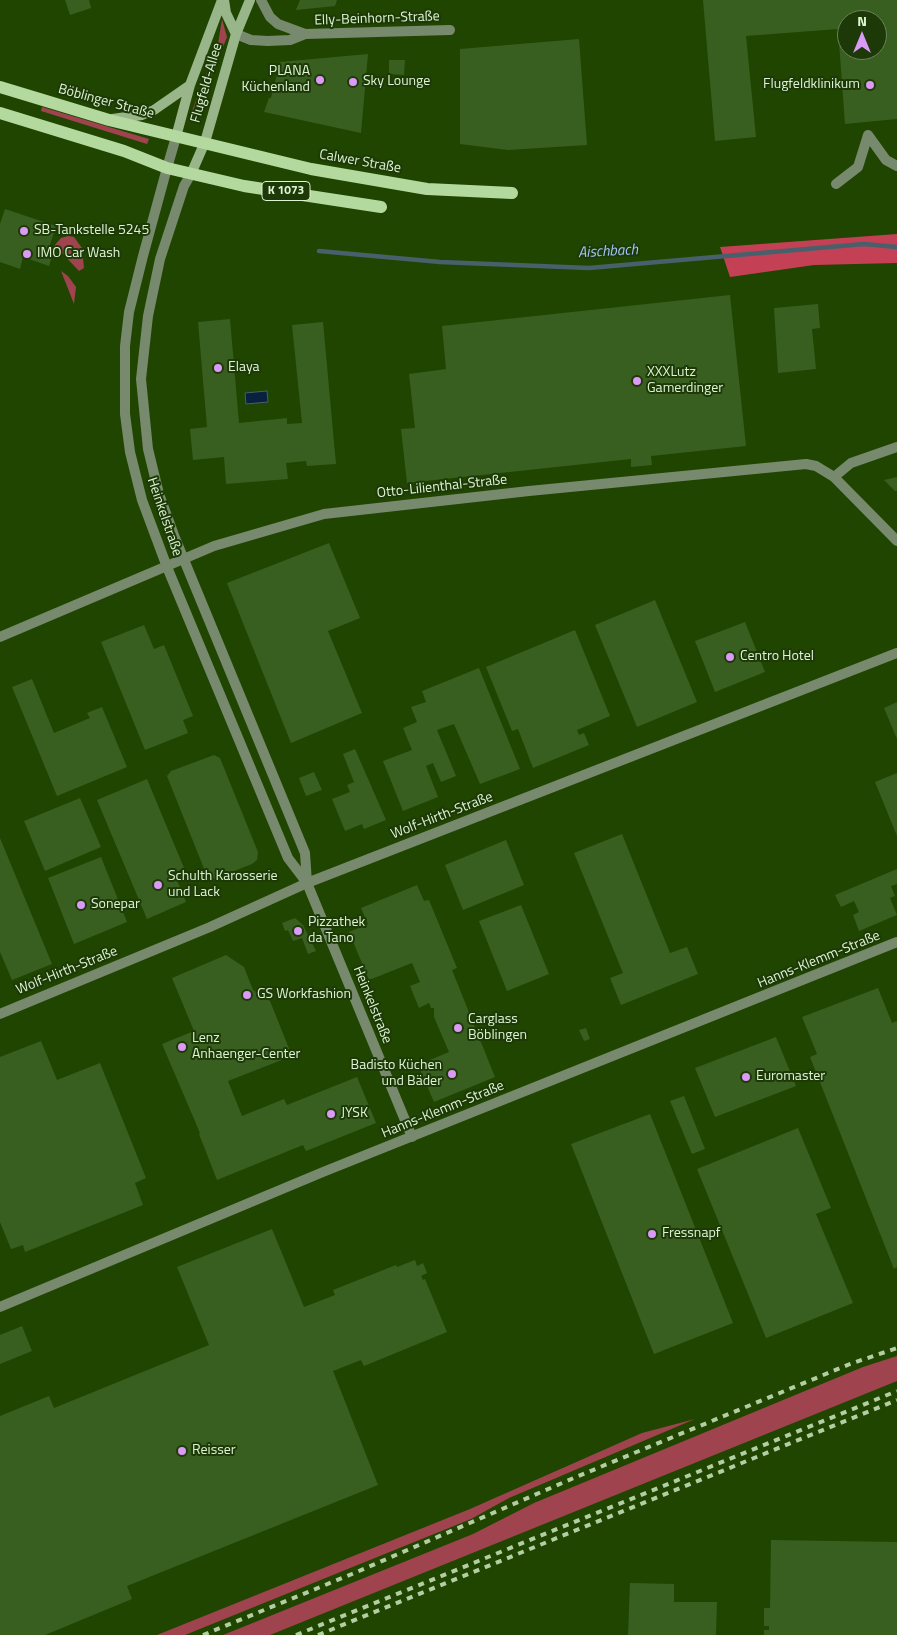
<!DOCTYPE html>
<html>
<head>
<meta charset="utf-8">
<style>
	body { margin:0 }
	#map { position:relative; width:897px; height:1635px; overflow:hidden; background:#204500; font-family:"Titillium Web",sans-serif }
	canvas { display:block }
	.north { position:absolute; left:837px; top:10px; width:50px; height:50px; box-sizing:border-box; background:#1c3907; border:1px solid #698458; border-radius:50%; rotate:0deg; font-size:14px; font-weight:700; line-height:20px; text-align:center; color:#ddf4d2 }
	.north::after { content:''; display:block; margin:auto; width:18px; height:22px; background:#da9af6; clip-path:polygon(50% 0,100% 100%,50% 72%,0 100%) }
</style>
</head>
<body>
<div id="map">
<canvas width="897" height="1635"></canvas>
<div class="north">N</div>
</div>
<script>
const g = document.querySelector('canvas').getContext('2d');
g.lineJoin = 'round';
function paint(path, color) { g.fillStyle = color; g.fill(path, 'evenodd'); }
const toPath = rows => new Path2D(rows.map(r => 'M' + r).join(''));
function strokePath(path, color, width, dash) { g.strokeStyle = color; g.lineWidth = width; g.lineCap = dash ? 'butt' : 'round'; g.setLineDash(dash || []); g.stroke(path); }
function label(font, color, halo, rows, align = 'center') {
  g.font = font + ' "Titillium Web",sans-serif'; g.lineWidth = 4; g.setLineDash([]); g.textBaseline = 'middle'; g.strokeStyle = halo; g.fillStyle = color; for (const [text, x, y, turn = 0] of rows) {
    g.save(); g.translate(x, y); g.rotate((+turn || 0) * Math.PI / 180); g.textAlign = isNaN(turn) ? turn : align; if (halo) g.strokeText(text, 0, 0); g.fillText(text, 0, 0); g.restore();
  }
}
paint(toPath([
	[222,19,227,37,193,122,188,121,218,44],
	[42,107,149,139,147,144,41,111],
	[68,236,74,237,82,248,84,268,79,271,61,252,53,247,61,238],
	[61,271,68,276,76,287,74,304],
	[897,1356,897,1381,270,1635,223,1635,473,1534,534,1503,863,1367],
	[695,1419,509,1498,471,1519,185,1635,157,1635,470,1509,642,1433]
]), '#9f444f');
paint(toPath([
	[897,234,897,263,814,265,730,277,720,247]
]), '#c44155');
const water = toPath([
	[267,391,268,402,246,404,245,393,267,391]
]);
paint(water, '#07213f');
strokePath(water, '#47606b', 1);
strokePath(toPath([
	[319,251,440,262,589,268,864,244,897,247]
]), '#47606b', 4.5);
paint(toPath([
	[65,0,89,0,91,8,70,15],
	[300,0,337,0,335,6,296,10],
	[703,0,897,0,897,119,845,124,838,29,746,36,756,137,715,141],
	[847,20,877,20,877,50,847,50],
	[579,39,587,145,508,150,460,144,460,49],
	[368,54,361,133,264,112,269,98,271,98,280,62],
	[389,60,405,60,404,75,389,74],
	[5,209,56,226,49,248,54,250,49,266,23,257,20,269,0,262,0,224],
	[730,295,746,446,651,456,652,465,631,467,631,459,407,483,401,429,415,428,409,374,446,369,442,326],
	[818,304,820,328,812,329,816,369,778,373,774,308],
	[230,319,239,423,287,418,287,424,302,423,292,325,323,322,336,464,307,466,306,461,286,463,288,479,226,484,224,457,193,460,190,429,207,427,198,322],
	[897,477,897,491,895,491,884,480],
	[329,543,360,618,328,631,362,713,291,743,227,583],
	[655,600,697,702,637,727,595,625],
	[745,622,765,672,715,692,695,641],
	[144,625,154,649,164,645,193,716,183,720,188,733,145,750,101,642],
	[575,630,610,716,577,730,579,735,584,733,589,745,533,768,518,729,512,731,486,667],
	[479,668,520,769,480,784,454,724,437,730,456,776,441,782,433,763,426,766,438,797,403,811,383,761,412,750,403,728,417,722,411,707,426,702,422,691],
	[32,679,54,733,90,718,87,713,102,707,127,767,57,796,12,687],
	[897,702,897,739,884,708],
	[355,749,386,820,364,829,362,824,345,831,332,799,350,792,347,785,354,782,343,754],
	[214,755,220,758,258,852,257,860,252,864,214,879,207,876,167,776,171,771],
	[314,772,322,790,306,796,299,778],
	[897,773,897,836,875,782],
	[147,779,184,868,174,873,186,902,147,919,97,800],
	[80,798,101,847,45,871,24,821],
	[622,834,670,953,687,947,698,974,621,1005,610,978,623,973,574,853],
	[0,838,52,964,12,980,0,952],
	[506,840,524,885,463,910,445,865],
	[101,857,127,922,74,944,48,878],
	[897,869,897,884,891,886,895,896,890,898,897,915,859,931,853,915,859,912,854,901,841,907,835,895],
	[417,885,424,901,429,900,457,968,452,970,495,1077,434,1102,418,1065,449,1052,434,1017,434,1008,431,1008,429,1003,419,1008,410,986,420,982,412,963,369,980,349,932,368,924,361,908],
	[521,905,549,974,507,991,479,921],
	[295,918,303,925,316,951,308,954,302,938,293,941,288,930,285,931,282,923],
	[226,955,244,967,253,990,270,1001,292,1056,228,1081,242,1116,284,1099,287,1105,357,1077,376,1123,306,1151,303,1145,217,1180,199,1134,200,1133,162,1044,194,1031,172,978],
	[878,988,892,1023,897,1021,897,1267,894,1269,810,1057,817,1054,802,1017],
	[586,1028,590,1039,584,1041,579,1030],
	[776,1037,796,1086,715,1117,695,1068],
	[41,1041,57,1080,100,1063,146,1178,135,1183,143,1205,25,1252,23,1245,11,1249,0,1222,0,1057],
	[684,1096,705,1149,692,1154,670,1101],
	[650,1114,733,1323,654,1354,571,1144],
	[798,1128,831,1208,816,1214,853,1303,766,1338,697,1169],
	[272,1229,304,1307,335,1295,333,1290,396,1265,397,1267,415,1260,417,1266,423,1263,427,1273,421,1276,423,1280,425,1279,447,1332,364,1366,361,1360,333,1371,378,1485,127,1586,132,1599,45,1635,0,1635,0,1416,49,1396,54,1408,209,1345,177,1267],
	[22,1326,32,1351,0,1364,0,1335],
	[771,1540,897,1542,897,1635,764,1635,764,1630,769,1630,769,1626,764,1626,764,1608,770,1608],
	[630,1583,674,1584,674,1602,717,1602,716,1635,628,1635]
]), '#385f20');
strokePath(toPath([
	[261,0,270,17,278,24,305,34,450,30],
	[236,34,251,40,268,41,290,40,305,34],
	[868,135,886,160,897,166],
	[167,168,143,256,129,312,125,346,125,414,130,452,142,500,167,567,288,858,307,883,412,1137],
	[191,174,184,186,160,259,148,316,141,379,148,449,159,494,175,538,305,853,307,883],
	[836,184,858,167,868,135],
	[834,477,897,541],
	[0,637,214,546,324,514,529,491,806,464,816,466,834,477,851,463,897,447],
	[0,1014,210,927,307,883,897,653],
	[0,1307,323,1172,897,942]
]), '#778a6e', 10);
strokePath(toPath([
	[167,168,176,137]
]), '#778a6e', 10);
strokePath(toPath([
	[224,0,226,13,236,34],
	[112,119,142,115,154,110,190,85],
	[176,137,190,85,222,0],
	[191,174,205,142,236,34,250,0]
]), '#99b68a', 10);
strokePath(toPath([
	[0,87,109,120,311,169,427,189,512,193],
	[0,113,124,151,167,168,244,186,381,207]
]), '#b3d99f', 12);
strokePath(toPath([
	[203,1635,352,1574,576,1477,850,1364,897,1348],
	[296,1635,897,1391],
	[318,1635,897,1400]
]), '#b4cea4', 4, [6, 6]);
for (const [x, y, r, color] of [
	[320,80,5,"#da9af6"],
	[353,82,5,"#da9af6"],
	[870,85,5,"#da9af6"],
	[24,231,5,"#da9af6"],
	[27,254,5,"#da9af6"],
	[218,368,5,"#da9af6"],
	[637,381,5,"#da9af6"],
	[730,657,5,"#da9af6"],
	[158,885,5,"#da9af6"],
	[81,905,5,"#da9af6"],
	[298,931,5,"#da9af6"],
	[247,995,5,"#da9af6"],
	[458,1028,5,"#da9af6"],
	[182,1047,5,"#da9af6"],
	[452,1074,5,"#da9af6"],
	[746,1077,5,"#da9af6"],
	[331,1114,5,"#da9af6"],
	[652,1234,5,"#da9af6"],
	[182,1451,5,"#da9af6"]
]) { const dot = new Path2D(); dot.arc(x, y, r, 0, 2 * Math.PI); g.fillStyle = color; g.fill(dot); strokePath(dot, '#1c3907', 2); }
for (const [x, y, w] of [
	[286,191,48]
]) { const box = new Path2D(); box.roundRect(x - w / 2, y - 9.5, w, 19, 4); g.fillStyle = '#1c3907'; g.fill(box); strokePath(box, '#ddf4d2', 1); }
label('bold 12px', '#ddf4d2', null, [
	["K 1073",286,191]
]);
label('14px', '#ddf4d2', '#1c3907', [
	["Elly-Beinhorn-Straße",377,19,-2],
	["Flugfeld-Allee",207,83,-74],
	["Böblinger Straße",106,102,15],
	["Calwer Straße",360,162,10],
	["Otto-Lilienthal-Straße",442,487,-6],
	["Heinkelstraße",164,517,71],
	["Wolf-Hirth-Straße",442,816,-21],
	["Hanns-Klemm-Straße",819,960,-22],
	["Wolf-Hirth-Straße",67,971,-22],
	["Heinkelstraße",372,1005,68],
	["Hanns-Klemm-Straße",443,1110,-22]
]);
label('14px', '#ddf4d2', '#1c3907', [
	["PLANA",310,72,"right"],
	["Küchenland",310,88,"right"],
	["Sky Lounge",363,82],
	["Flugfeldklinikum",860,85,"right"],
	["SB-Tankstelle 5245",34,231],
	["IMO Car Wash",37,254],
	["Elaya",228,368],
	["XXXLutz",647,373],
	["Gamerdinger",647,389],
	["Centro Hotel",740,657],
	["Schulth Karosserie",168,877],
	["und Lack",168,893],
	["Sonepar",91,905],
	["Pizzathek",308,923],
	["da Tano",308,939],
	["GS Workfashion",257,995],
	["Carglass",468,1020],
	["Böblingen",468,1036],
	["Lenz",192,1039],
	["Anhaenger-Center",192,1055],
	["Badisto Küchen",442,1066,"right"],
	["und Bäder",442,1082,"right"],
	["Euromaster",756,1077],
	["JYSK",341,1114],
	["Fressnapf",662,1234],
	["Reisser",192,1451]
], 'left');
label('italic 15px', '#a3c7f7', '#1c3907', [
	["Aischbach",608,252,-3]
]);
</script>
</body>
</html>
